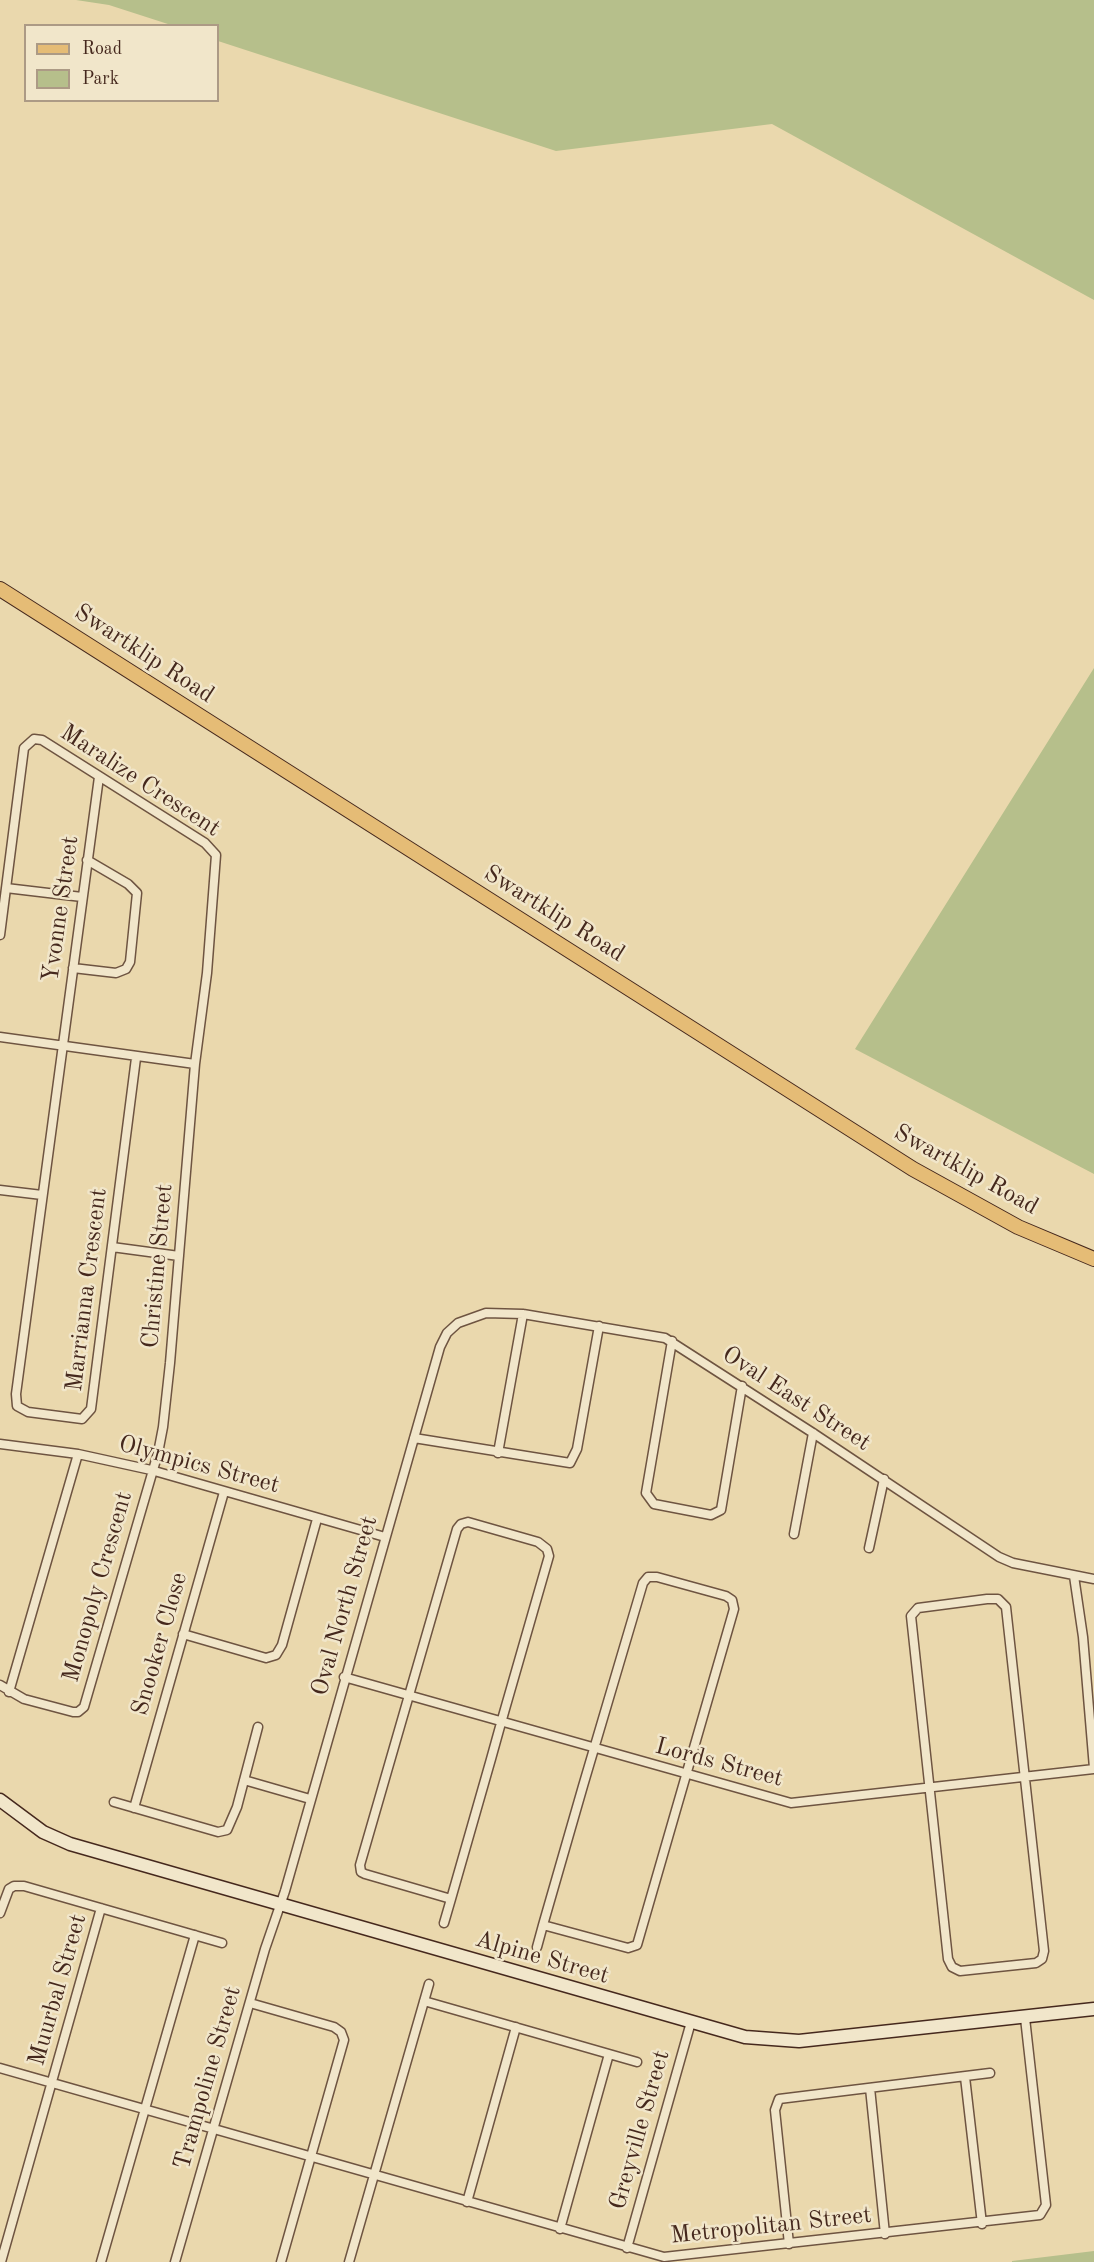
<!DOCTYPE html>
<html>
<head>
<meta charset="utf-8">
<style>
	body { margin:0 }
	#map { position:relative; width:1094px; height:2262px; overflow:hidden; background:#ead8ad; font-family:"Old Standard TT",serif }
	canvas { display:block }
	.legend { position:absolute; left:24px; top:24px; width:195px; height:78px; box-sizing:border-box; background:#f1e6ca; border:2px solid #ac9a85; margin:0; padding:8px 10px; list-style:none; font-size:18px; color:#45281d }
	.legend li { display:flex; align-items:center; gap:12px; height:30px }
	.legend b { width:30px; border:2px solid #ac9a85 }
</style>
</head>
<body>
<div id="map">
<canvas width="1094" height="2262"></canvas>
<ul class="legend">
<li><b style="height:8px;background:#e5bc76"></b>Road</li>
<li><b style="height:16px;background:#b6bf8b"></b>Park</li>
</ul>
</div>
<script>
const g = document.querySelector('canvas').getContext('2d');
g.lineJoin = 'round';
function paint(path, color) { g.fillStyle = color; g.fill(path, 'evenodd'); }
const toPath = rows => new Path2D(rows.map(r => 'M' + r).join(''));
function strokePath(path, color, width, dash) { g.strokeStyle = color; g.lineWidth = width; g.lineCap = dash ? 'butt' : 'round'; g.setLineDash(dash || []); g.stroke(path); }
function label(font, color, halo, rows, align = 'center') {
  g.font = font + ' "Old Standard TT",serif'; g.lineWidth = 5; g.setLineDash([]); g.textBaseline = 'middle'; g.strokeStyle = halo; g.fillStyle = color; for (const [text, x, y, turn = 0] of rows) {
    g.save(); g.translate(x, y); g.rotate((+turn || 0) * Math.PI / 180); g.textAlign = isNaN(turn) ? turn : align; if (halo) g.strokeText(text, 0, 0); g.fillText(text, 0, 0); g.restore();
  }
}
paint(toPath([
	[76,0,1094,0,1094,300,772,124,556,151,218,41,218,26,171,25,109,5],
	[1094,668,1094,1174,855,1049],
	[1094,2251,1094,2262,1012,2262,1012,2261]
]), '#b6bf8b');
const street = toPath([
	[99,777,16,1394,17,1406,28,1412,82,1419,91,1409,136,1058],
	[6,888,82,897],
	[0,935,24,748,34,739,42,740,205,843,216,855,207,973,195,1064,170,1363,163,1427,158,1453,84,1707,78,1712,73,1712,24,1699,0,1685],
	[73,968,116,973,126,969,130,962,137,893,128,884,87,860],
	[0,1037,195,1064],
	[0,1190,42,1195],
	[112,1247,179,1256],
	[672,1341,646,1493,654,1504,711,1515,721,1510,742,1386],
	[414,1438,570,1463,577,1449,599,1326],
	[0,1444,78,1454,151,1470,385,1537],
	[498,1453,523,1314],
	[794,1534,813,1433],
	[869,1548,884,1479],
	[1074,1576,1083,1637,1094,1768],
	[987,1599,998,1599,1006,1607,1044,1951,1042,1959,1036,1963,960,1971,952,1967,948,1959,911,1616,918,1608,987,1599],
	[183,1634,266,1658,276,1655,282,1645,317,1519],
	[344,1677,791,1803,1094,1769],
	[9,1692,78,1454],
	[244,1780,310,1799],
	[114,1802,218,1832,227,1830,237,1807,258,1727],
	[134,1808,224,1492],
	[0,1913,9,1889,14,1886,24,1886,222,1943],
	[444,1923,451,1899,491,1759,501,1723,549,1556,547,1549,538,1542,468,1522,461,1524,457,1529,360,1865,361,1872,365,1874,451,1899],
	[537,1947,543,1925,583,1786,643,1583,648,1577,657,1577,726,1596,732,1600,734,1609,637,1945,628,1948,543,1925],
	[424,2001,637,2062],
	[250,2003,334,2027,341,2032,344,2040,281,2262],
	[0,2068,664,2257,1040,2215,1046,2205,1025,2018],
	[965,2077,982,2224],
	[870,2088,885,2234],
	[467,2202,516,2027],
	[560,2229,609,2054],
	[789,2244,775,2110,779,2099,990,2073],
	[627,2248,691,2022],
	[1,2262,101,1908],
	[101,2262,195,1935],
	[175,2262,265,1949,285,1891,440,1347,447,1333,458,1323,486,1313,523,1314,665,1338,813,1433,999,1557,1013,1563,1094,1579],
	[349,2262,429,1984]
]);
const secondary = toPath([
	[0,1800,43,1832,70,1844,745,2037,799,2041,1094,2009]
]);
const primary = toPath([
	[0,589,913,1169,1018,1227,1094,1259]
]);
strokePath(street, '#6e5441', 11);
strokePath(secondary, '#45281d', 15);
strokePath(primary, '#45281d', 16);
strokePath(street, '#f1e6ca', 8);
strokePath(secondary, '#f1e6ca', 12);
strokePath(primary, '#e5bc76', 14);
label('24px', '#45281d', '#f1e6ca', [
	["Swartklip Road",144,654,33],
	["Maralize Crescent",140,781,33],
	["Yvonne Street",61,909,-82],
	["Swartklip Road",554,914,32],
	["Swartklip Road",966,1170,29],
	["Christine Street",158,1266,-85],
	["Marrianna Crescent",87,1290,-83],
	["Oval East Street",796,1399,33],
	["Olympics Street",199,1465,15],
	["Monopoly Crescent",98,1587,-74],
	["Oval North Street",345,1606,-74],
	["Snooker Close",160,1644,-74],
	["Lords Street",719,1763,15],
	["Alpine Street",542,1958,16],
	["Muurbal Street",58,1990,-74],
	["Trampoline Street",208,2078,-74],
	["Greyville Street",640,2130,-74],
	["Metropolitan Street",771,2226,-6]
]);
</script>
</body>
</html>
